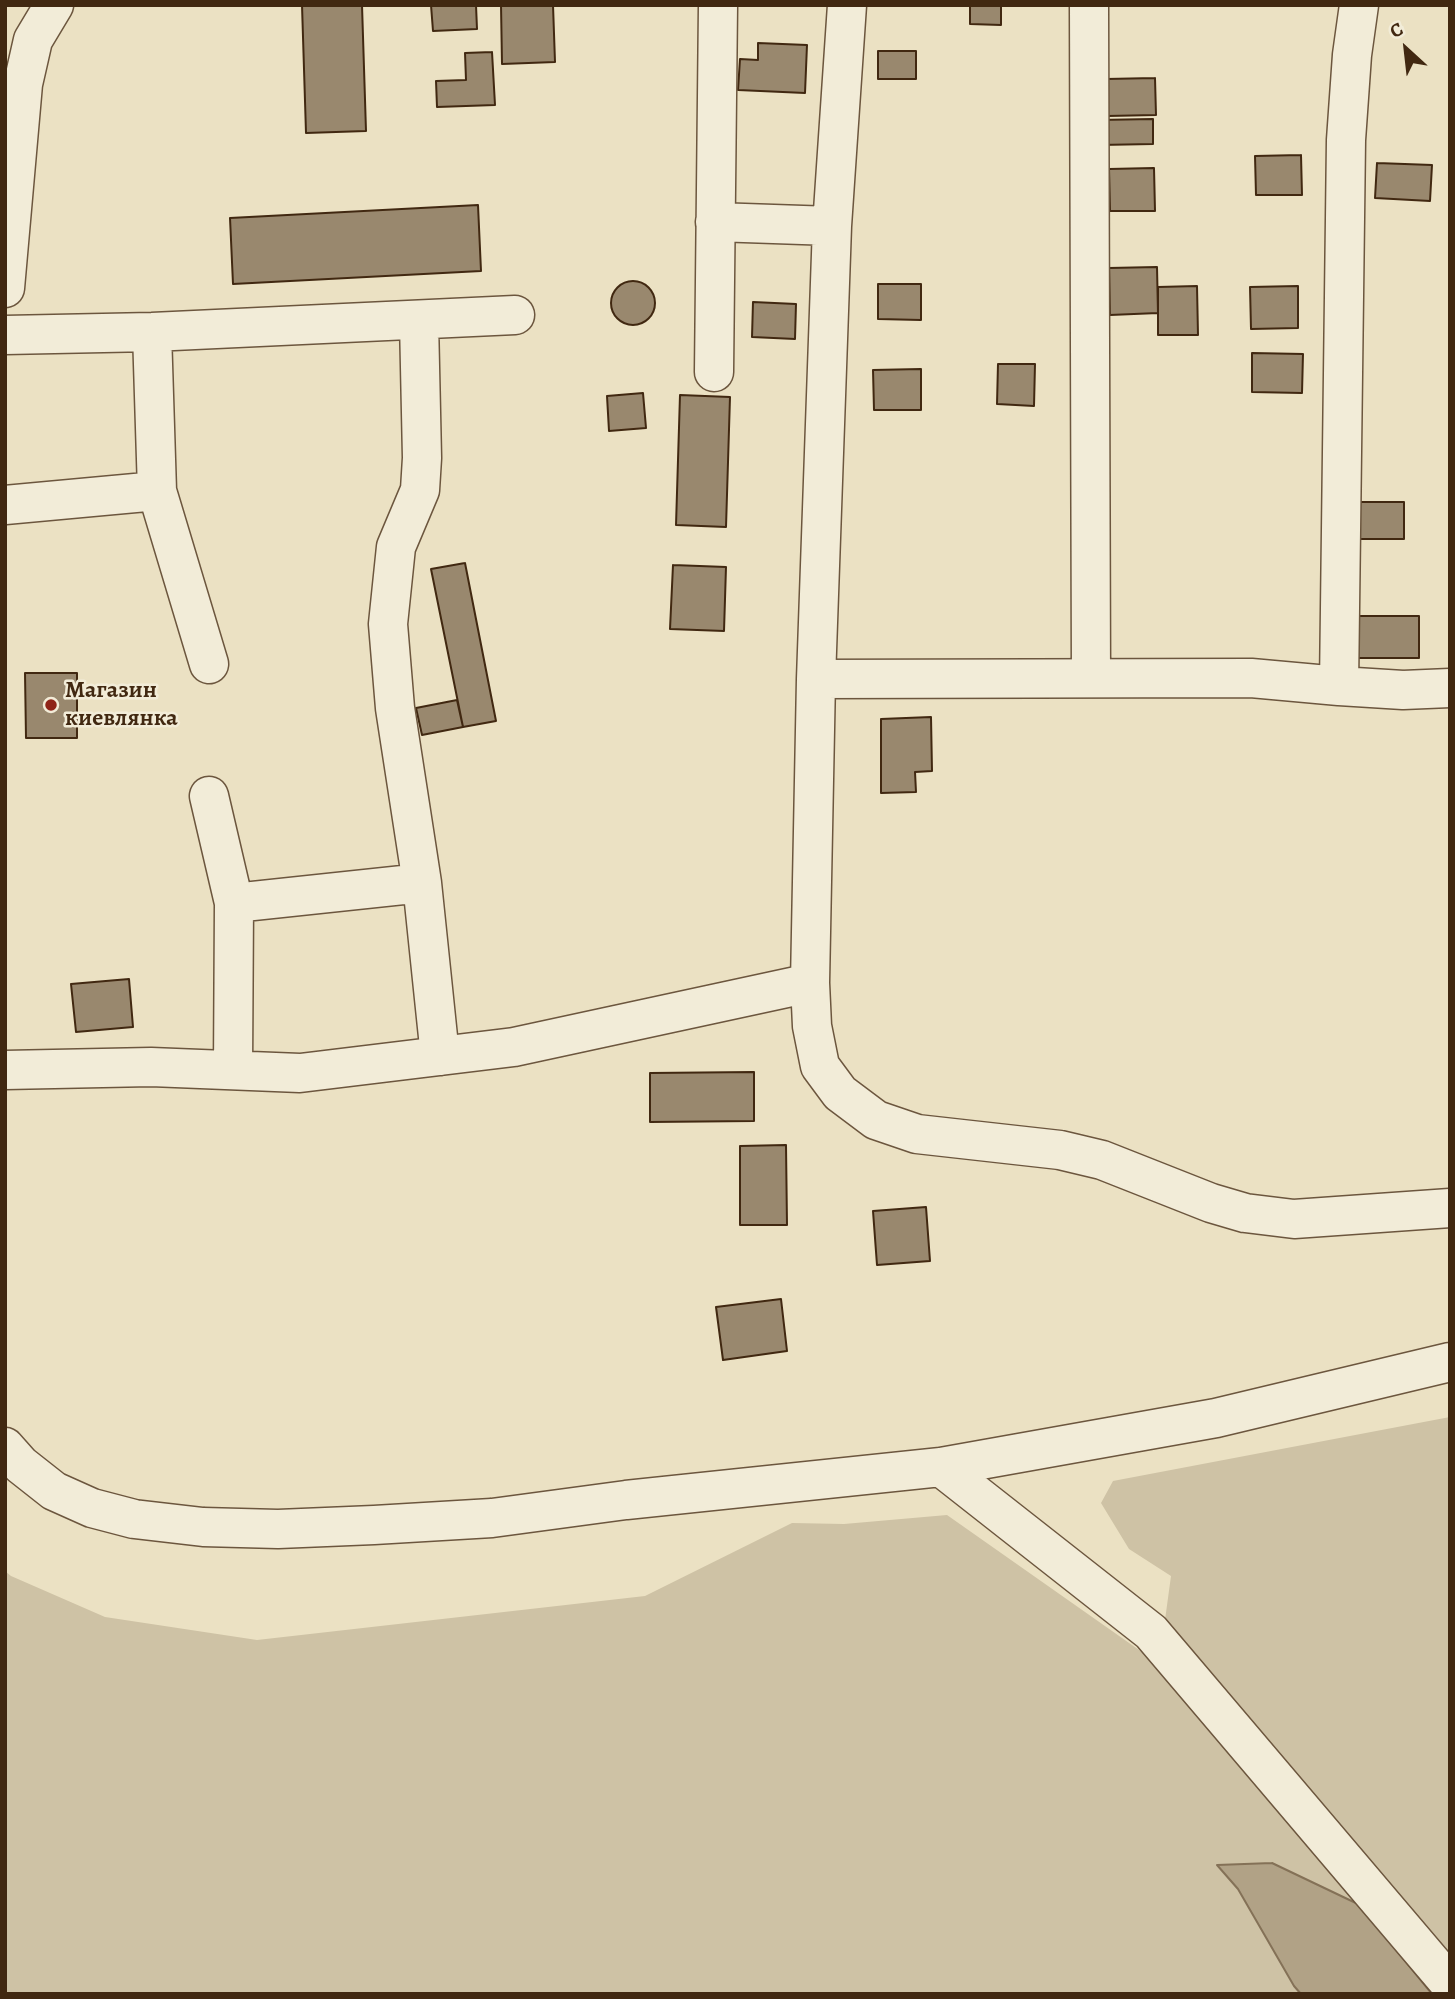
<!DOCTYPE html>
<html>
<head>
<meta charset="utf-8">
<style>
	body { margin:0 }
	#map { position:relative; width:1455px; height:1999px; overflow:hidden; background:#ebe1c3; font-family:Alegreya,serif }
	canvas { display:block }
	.frame { position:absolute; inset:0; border:7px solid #412811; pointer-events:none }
	.north { position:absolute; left:1371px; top:14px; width:70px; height:70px; -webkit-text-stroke:5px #f2ecd8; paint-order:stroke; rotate:333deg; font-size:19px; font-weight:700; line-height:28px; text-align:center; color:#412811 }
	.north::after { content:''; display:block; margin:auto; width:24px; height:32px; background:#412811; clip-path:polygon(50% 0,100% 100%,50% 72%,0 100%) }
</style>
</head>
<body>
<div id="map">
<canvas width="1455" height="1999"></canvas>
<div class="frame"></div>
<div class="north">С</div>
</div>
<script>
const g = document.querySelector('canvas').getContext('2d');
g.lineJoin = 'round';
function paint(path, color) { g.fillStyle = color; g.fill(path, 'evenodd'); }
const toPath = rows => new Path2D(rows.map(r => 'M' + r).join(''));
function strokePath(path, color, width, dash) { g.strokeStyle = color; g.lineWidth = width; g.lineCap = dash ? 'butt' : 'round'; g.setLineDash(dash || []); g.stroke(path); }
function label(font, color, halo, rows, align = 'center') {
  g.font = font + ' Alegreya,serif'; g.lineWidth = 5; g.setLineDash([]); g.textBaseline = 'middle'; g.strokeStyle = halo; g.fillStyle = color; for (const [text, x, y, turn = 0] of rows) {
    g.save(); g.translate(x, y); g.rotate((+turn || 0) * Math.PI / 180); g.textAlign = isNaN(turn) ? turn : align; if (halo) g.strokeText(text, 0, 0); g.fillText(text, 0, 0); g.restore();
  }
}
paint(toPath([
	[1450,1417,1450,1994,1432,1994,1430,1990,1272,1863,1217,1866,1238,1889,1294,1986,1301,1994,5,1994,5,1571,11,1576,105,1617,257,1640,645,1596,792,1523,844,1524,947,1515,1159,1664,1171,1576,1129,1549,1101,1503,1113,1481]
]), '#cec2a5');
const water = toPath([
	[1272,1863,1360,1905,1432,1994,1301,1994,1294,1986,1238,1889,1217,1865,1272,1863]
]);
paint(water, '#b1a286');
strokePath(water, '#847157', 2);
const building = toPath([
	[302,5,362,5,366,131,306,133,302,5],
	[431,5,476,5,477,29,433,31,431,5],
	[501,5,553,5,555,62,502,64,501,5],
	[970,5,1001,5,1001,25,970,24,970,5],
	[758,43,807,45,805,93,738,90,740,59,758,60,758,43],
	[878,51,916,51,916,79,878,79,878,51],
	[492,52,495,105,437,107,436,81,466,80,465,53,492,52],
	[1155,78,1156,115,1107,116,1106,79,1155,78],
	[1153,119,1153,144,1099,145,1098,120,1153,119],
	[1301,155,1302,195,1256,195,1255,156,1301,155],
	[1377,163,1432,165,1430,201,1375,198,1377,163],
	[1154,168,1155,211,1110,211,1109,169,1154,168],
	[478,205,481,271,233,284,230,218,478,205],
	[1157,267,1158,313,1110,315,1109,268,1157,267],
	'611 303a22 22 0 1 1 44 0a22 22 0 1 1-44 0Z',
	[878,284,921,284,921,320,878,319,878,284],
	[1197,286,1198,335,1158,335,1158,287,1197,286],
	[1298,286,1298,328,1251,329,1250,287,1298,286],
	[753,302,796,304,795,339,752,337,753,302],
	[1252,353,1303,354,1302,393,1252,392,1252,353],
	[998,364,1035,364,1034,406,997,404,998,364],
	[921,369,921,410,874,410,873,370,921,369],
	[643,393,646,428,609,431,607,396,643,393],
	[680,395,730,397,726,527,676,525,680,395],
	[1350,502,1404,502,1404,539,1350,539,1350,502],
	[465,563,496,721,463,727,431,569,465,563],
	[673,565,726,567,724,631,670,629,673,565],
	[1353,616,1419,616,1419,658,1352,658,1353,616],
	[25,673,77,673,77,738,26,738,25,673],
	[457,700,463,727,422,735,416,708,457,700],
	[931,717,932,771,915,772,916,792,881,793,881,719,931,717],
	[129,979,133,1027,76,1032,71,984,129,979],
	[754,1072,754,1121,650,1122,650,1073,754,1072],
	[786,1145,787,1225,740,1225,740,1146,786,1145],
	[926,1207,930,1261,877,1265,873,1211,926,1207],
	[781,1299,787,1351,723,1360,716,1307,781,1299]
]);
paint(building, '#99886e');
strokePath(building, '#412811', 2);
const minor = toPath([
	[847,5,832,226,816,679,810,983,812,1026,820,1066,840,1093,876,1120,917,1134,1060,1150,1102,1160,1211,1203,1245,1213,1294,1219,1450,1208],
	[1089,5,1091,678],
	[715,222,832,226],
	[5,288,23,84,33,40,54,5],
	[419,321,422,458,420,490,396,547,388,624,395,708,422,883,440,1056],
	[152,332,157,491,209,664],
	[5,335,152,332,515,315],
	[714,372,718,5],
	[5,505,157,491],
	[816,679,1251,678,1339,686,1403,690,1450,688],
	[1339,686,1346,140,1352,55,1359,5],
	[209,796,234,903,233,1069],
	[234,903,422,883],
	[5,1070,151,1067,300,1073,514,1047,810,983],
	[5,1447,21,1465,54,1491,92,1508,134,1519,203,1527,278,1529,374,1525,492,1518,626,1500,941,1467,1216,1418,1450,1362],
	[941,1467,1151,1632,1450,1984]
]);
strokePath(minor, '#6c563e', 41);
strokePath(minor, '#f2ecd8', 38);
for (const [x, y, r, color] of [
	[51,705,7,"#8f2418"]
]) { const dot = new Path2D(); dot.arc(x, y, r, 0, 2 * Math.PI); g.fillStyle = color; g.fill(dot); strokePath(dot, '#f2ecd8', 2.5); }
label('bold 24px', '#412811', '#f2ecd8', [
	["Магазин",65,691],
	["киевлянка",65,719]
], 'left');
</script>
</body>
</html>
